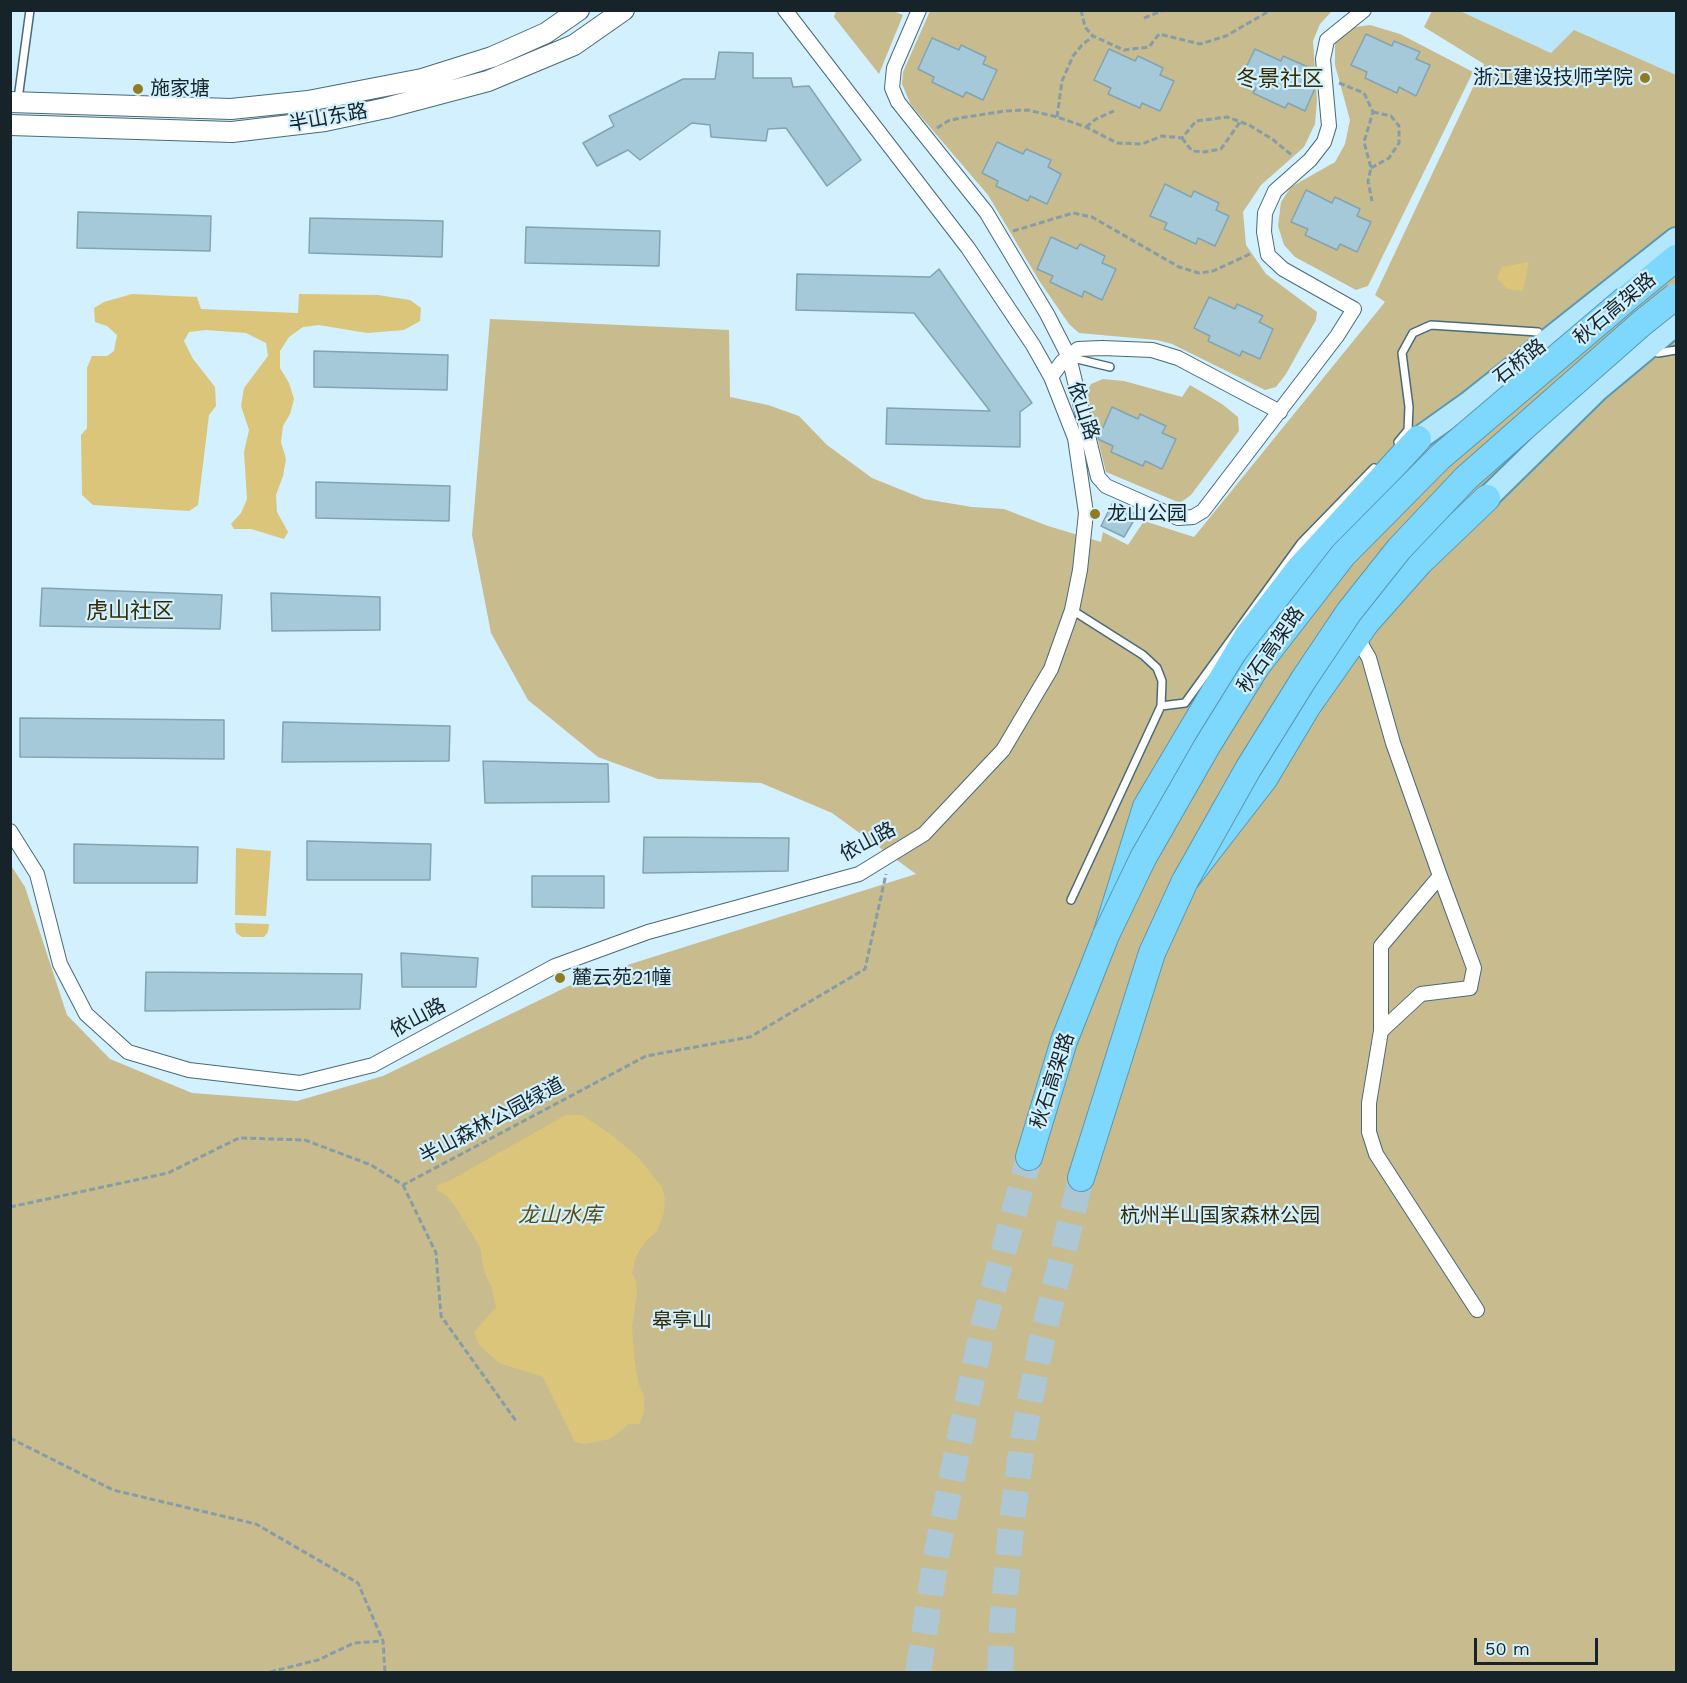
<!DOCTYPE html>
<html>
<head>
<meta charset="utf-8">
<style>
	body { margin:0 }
	#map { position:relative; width:1687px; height:1683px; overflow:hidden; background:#d3f0fe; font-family:"Work Sans",sans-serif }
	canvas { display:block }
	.frame { position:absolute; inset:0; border:12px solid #16242a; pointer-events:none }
	.scale { position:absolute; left:1474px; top:1638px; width:124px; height:27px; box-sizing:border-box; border:3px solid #16242a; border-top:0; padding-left:8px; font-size:18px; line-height:21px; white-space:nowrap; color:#16242a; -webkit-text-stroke:4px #d3f0fe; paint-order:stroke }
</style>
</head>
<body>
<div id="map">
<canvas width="1687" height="1683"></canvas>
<div class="frame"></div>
<div class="scale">50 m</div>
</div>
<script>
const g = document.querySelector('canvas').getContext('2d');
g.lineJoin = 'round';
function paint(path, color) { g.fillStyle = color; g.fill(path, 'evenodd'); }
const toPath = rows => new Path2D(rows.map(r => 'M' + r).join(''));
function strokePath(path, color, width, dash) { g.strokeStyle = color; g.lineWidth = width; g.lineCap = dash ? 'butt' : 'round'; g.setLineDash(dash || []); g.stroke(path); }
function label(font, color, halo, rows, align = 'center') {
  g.font = font + ' "Work Sans","Noto Sans SC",sans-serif'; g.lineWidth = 4.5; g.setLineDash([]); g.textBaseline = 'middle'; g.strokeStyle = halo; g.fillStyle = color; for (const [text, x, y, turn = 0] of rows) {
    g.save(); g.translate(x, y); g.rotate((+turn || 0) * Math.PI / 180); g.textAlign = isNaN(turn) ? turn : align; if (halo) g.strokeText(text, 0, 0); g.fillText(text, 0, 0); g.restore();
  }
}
paint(toPath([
	[1460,11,1676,11,1676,104,1551,53]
]), '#bae7fb');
paint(toPath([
	[836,11,893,11,903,15,879,74,834,17],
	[930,11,1332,11,1320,24,1313,41,1317,101,1315,124,1304,147,1261,185,1243,212,1246,245,1266,274,1317,312,1316,320,1286,374,1276,387,1265,390,1172,344,1157,340,1079,333,1069,324,1040,282,988,195,911,105,902,84,903,72],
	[1432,11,1460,11,1551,53,1574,30,1676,75,1676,1672,11,1672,10,864,25,887,67,1015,110,1059,192,1093,297,1101,383,1076,583,979,916,874,832,813,761,783,658,779,598,757,528,700,491,633,472,535,490,319,729,330,730,397,768,405,799,416,827,445,872,478,924,499,972,507,1004,509,1048,526,1101,542,1103,532,1128,545,1144,521,1194,537,1385,302,1375,295,1484,64,1424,27],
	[1370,25,1400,34,1473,72,1368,286,1356,290,1295,257,1284,245,1278,226,1281,202,1291,187,1335,162,1345,144,1350,120,1335,65,1335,43,1348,28],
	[1103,379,1124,381,1182,397,1190,385,1222,404,1238,417,1239,431,1191,495,1180,503,1106,472,1086,393,1091,384]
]), '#c8bb8d');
paint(toPath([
	[1529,262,1523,291,1507,289,1497,278,1502,267],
	[132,294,197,297,201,309,298,313,299,294,378,295,410,300,421,308,420,321,404,330,367,333,319,325,303,327,289,337,280,351,280,368,289,383,294,399,290,414,283,426,281,442,286,459,283,476,276,495,277,512,288,532,284,539,251,529,234,529,231,524,241,513,247,499,244,452,249,430,241,406,244,388,268,356,266,343,246,333,206,330,189,332,184,341,193,359,215,387,216,406,209,415,198,505,189,511,93,505,82,495,81,435,87,428,87,368,92,356,107,356,114,351,117,335,107,326,95,322,94,308,104,302],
	[236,848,271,851,266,916,235,915],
	[235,923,269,924,268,932,264,937,242,937,236,933],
	[566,1115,582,1115,609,1133,637,1156,662,1187,665,1199,664,1213,657,1231,646,1241,636,1256,632,1273,636,1281,637,1293,632,1327,634,1355,638,1382,644,1396,644,1413,639,1424,629,1424,610,1439,584,1444,575,1442,543,1377,499,1363,479,1345,474,1332,496,1307,492,1289,484,1271,480,1247,454,1205,446,1195,437,1190,437,1185,447,1182]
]), '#dac57a');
const building = toPath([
	[1366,34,1392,46,1394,41,1420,52,1416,59,1430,65,1416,96,1399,87,1397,93,1365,78,1367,72,1351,65,1366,34],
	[932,38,959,50,961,45,986,57,983,64,997,70,983,100,966,92,963,97,932,82,934,77,918,69,932,38],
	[1109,49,1135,61,1138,56,1163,68,1160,75,1174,81,1160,111,1142,103,1140,108,1108,94,1111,88,1094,80,1109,49],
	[1255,49,1281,61,1283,56,1308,67,1305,74,1316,79,1316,86,1305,111,1288,103,1285,108,1253,93,1256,88,1240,80,1255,49],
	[719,52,753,53,753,78,791,78,793,87,809,86,861,160,827,186,786,128,768,129,766,141,711,137,710,125,692,123,640,160,628,150,597,166,583,143,614,126,609,116,683,79,715,79,719,52],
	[997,142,1023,154,1026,149,1051,160,1048,167,1061,174,1047,204,1030,196,1028,201,996,186,998,181,982,173,997,142],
	[1165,184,1191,197,1194,191,1219,203,1216,210,1229,216,1215,246,1198,238,1196,244,1164,229,1167,223,1150,216,1165,184],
	[1306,190,1332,203,1335,197,1360,209,1357,216,1371,222,1357,252,1340,244,1337,250,1305,235,1308,229,1291,222,1306,190],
	[78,212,211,216,210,251,77,248,78,212],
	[310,218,443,221,442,257,309,253,310,218],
	[526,227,660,231,659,266,525,263,526,227],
	[1051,237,1077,249,1080,244,1105,256,1102,263,1116,269,1102,300,1084,291,1082,297,1050,282,1053,276,1037,269,1051,237],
	[939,269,1032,403,1020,412,1020,447,886,444,887,408,990,411,914,313,796,310,797,274,930,277,939,269],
	[1209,297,1235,309,1237,304,1263,316,1259,322,1273,329,1260,359,1242,351,1240,356,1208,341,1210,336,1194,328,1209,297],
	[314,351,448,355,447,390,314,387,314,351],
	[1112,407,1138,419,1140,414,1166,426,1162,433,1176,439,1162,469,1145,461,1143,466,1111,452,1113,446,1098,439,1112,407],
	[316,482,450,486,449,521,316,518,316,482],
	[1113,502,1137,515,1124,537,1101,526,1113,502],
	[42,588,222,595,220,629,40,626,42,588],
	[271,593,380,597,380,630,272,631,271,593],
	[20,718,224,720,224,759,20,757,20,718],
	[283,722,450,726,449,761,282,762,283,722],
	[483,761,608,764,609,802,485,803,483,761],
	[644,837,789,838,788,871,643,873,644,837],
	[307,841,431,844,430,880,307,880,307,841],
	[74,844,198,847,197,883,74,883,74,844],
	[532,876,604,876,604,908,532,907,532,876],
	[401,953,478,958,476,987,402,987,401,953],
	[146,972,362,974,360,1009,145,1011,146,972]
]);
paint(building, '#a5c9d9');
strokePath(building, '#81a4b3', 1.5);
strokePath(toPath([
	[918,1672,937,1551,964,1417,984,1323,1029,1157],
	[1000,1672,1002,1625,1011,1528,1023,1438,1041,1344,1081,1178]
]), '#adc7d4', 26, [26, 13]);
const lane = toPath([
	[18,99,30,10],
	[1658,353,1676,350],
	[1069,357,1110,367],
	[1398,442,1408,430,1409,407,1402,353,1413,333,1431,325,1538,332],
	[1161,706,1185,703,1301,543,1374,468],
	[1071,900,1161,706,1162,681,1157,668,1143,655,1072,610]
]);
const street = toPath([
	[919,10,894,68,892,88,898,102,986,212,1047,314,1069,357,1098,477,1106,486,1178,518,1193,517,1203,511,1337,336,1354,309,1283,269,1268,255,1264,232,1265,213,1275,191,1310,160,1324,142,1329,126,1323,59,1327,40,1364,10],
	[1051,377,1062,362,1078,349,1102,348,1152,350,1178,358,1280,412],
	[1357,637,1369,658,1393,743,1440,876,1474,968,1470,988,1421,994,1381,1031],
	[10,831,37,874,60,964,86,1014,128,1052,189,1070,300,1083,373,1065,555,966,648,932,859,874,924,834,1003,750,1051,669,1072,610,1080,570,1086,513,1075,438,1051,377,1033,345,968,248,785,10],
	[1440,876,1381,946,1381,1031,1369,1103,1369,1132,1376,1154,1477,1310]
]);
const secondary = toPath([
	[10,102,231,109,308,101,422,79,492,57,546,33,579,10],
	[10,125,232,132,325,121,386,108,488,81,574,45,624,10]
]);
const primary = toPath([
	[1418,439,1470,402,1676,239],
	[1487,498,1598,389,1676,324]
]);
const highway = toPath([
	[1626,299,1676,258],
	[1029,1157,1064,1041,1106,935,1146,807,1247,637,1299,569,1418,439],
	[1081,1178,1152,953,1185,881,1264,779,1307,707,1366,623,1420,562,1487,498]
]);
strokePath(lane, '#496a78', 10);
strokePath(street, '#496a78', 16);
strokePath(secondary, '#496a78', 22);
strokePath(primary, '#5a98b2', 26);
strokePath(highway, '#5a98b2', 28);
strokePath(toPath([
	[1081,10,1085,27,1093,36,1124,50,1149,47,1159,34,1200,44,1226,36,1271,10],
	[1144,18,1164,10],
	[1339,83,1364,93,1373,112,1364,142,1371,168,1368,181,1372,201],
	[1057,117,1062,81,1073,56,1082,45,1092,37],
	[1086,127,1096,119,1114,111],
	[937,128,948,121,960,118,1005,111,1028,110,1057,117,1086,127,1117,143,1142,144,1162,136,1182,138,1196,121,1227,117,1249,125,1272,139,1293,156],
	[1182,138,1192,151,1205,152,1221,149,1240,122],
	[1371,168,1389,158,1399,143,1399,126,1391,116,1373,112],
	[1013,231,1073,213,1092,217,1179,267,1199,273,1213,271,1252,253],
	[403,1185,436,1253,441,1316,516,1421],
	[10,1207,168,1173,239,1138,305,1140,371,1165,403,1185,646,1056,750,1037,865,969,886,874],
	[10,1438,113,1490,256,1524,358,1583,383,1641,385,1672],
	[270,1672,318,1660,354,1643,383,1641]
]), '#869da8', 3, [6, 3]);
strokePath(lane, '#fff', 7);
strokePath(street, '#fff', 14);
strokePath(secondary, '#fff', 20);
strokePath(primary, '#b2e7fd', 22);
strokePath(highway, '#7ed7fc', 26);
const highwayBridge = toPath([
	[1185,881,1248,769,1304,679,1349,612,1399,549,1466,478,1642,323,1676,296],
	[1106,935,1143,858,1207,746,1256,667,1343,555,1440,457,1626,299]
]);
strokePath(highwayBridge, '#5a98b2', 28, []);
strokePath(highwayBridge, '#7ed7fc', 26);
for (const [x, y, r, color] of [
	[1645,78,6,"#927c22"],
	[138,89,6,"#927c22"],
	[1095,514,6,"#927c22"],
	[560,978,6,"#927c22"]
]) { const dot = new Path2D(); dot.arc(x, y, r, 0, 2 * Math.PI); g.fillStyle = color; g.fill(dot); strokePath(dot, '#d3f0fe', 2); }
label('20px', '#16242a', '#d3f0fe', [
	["浙江建设技师学院",1633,78,"right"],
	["施家塘",150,89],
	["龙山公园",1107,514],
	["麓云苑21幢",572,978]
], 'left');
label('20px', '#16242a', '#d3f0fe', [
	["半山东路",328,118,-10],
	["秋石高架路",1615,309,-40],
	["石桥路",1520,362,-38],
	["依山路",1083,411,72],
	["秋石高架路",1271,650,-55],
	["依山路",868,842,-28],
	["依山路",418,1018,-28],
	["秋石高架路",1053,1081,-72],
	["半山森林公园绿道",492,1121,-28]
]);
label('20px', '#322907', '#d3f0fe', [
	["杭州半山国家森林公园",1220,1216],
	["皋亭山",682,1321]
]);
label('italic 21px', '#5b4c12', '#d3f0fe', [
	["龙山水库",560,1216]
]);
label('22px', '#352b00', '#d3f0fe', [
	["冬景社区",1280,80],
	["虎山社区",130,612]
]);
</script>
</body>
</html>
